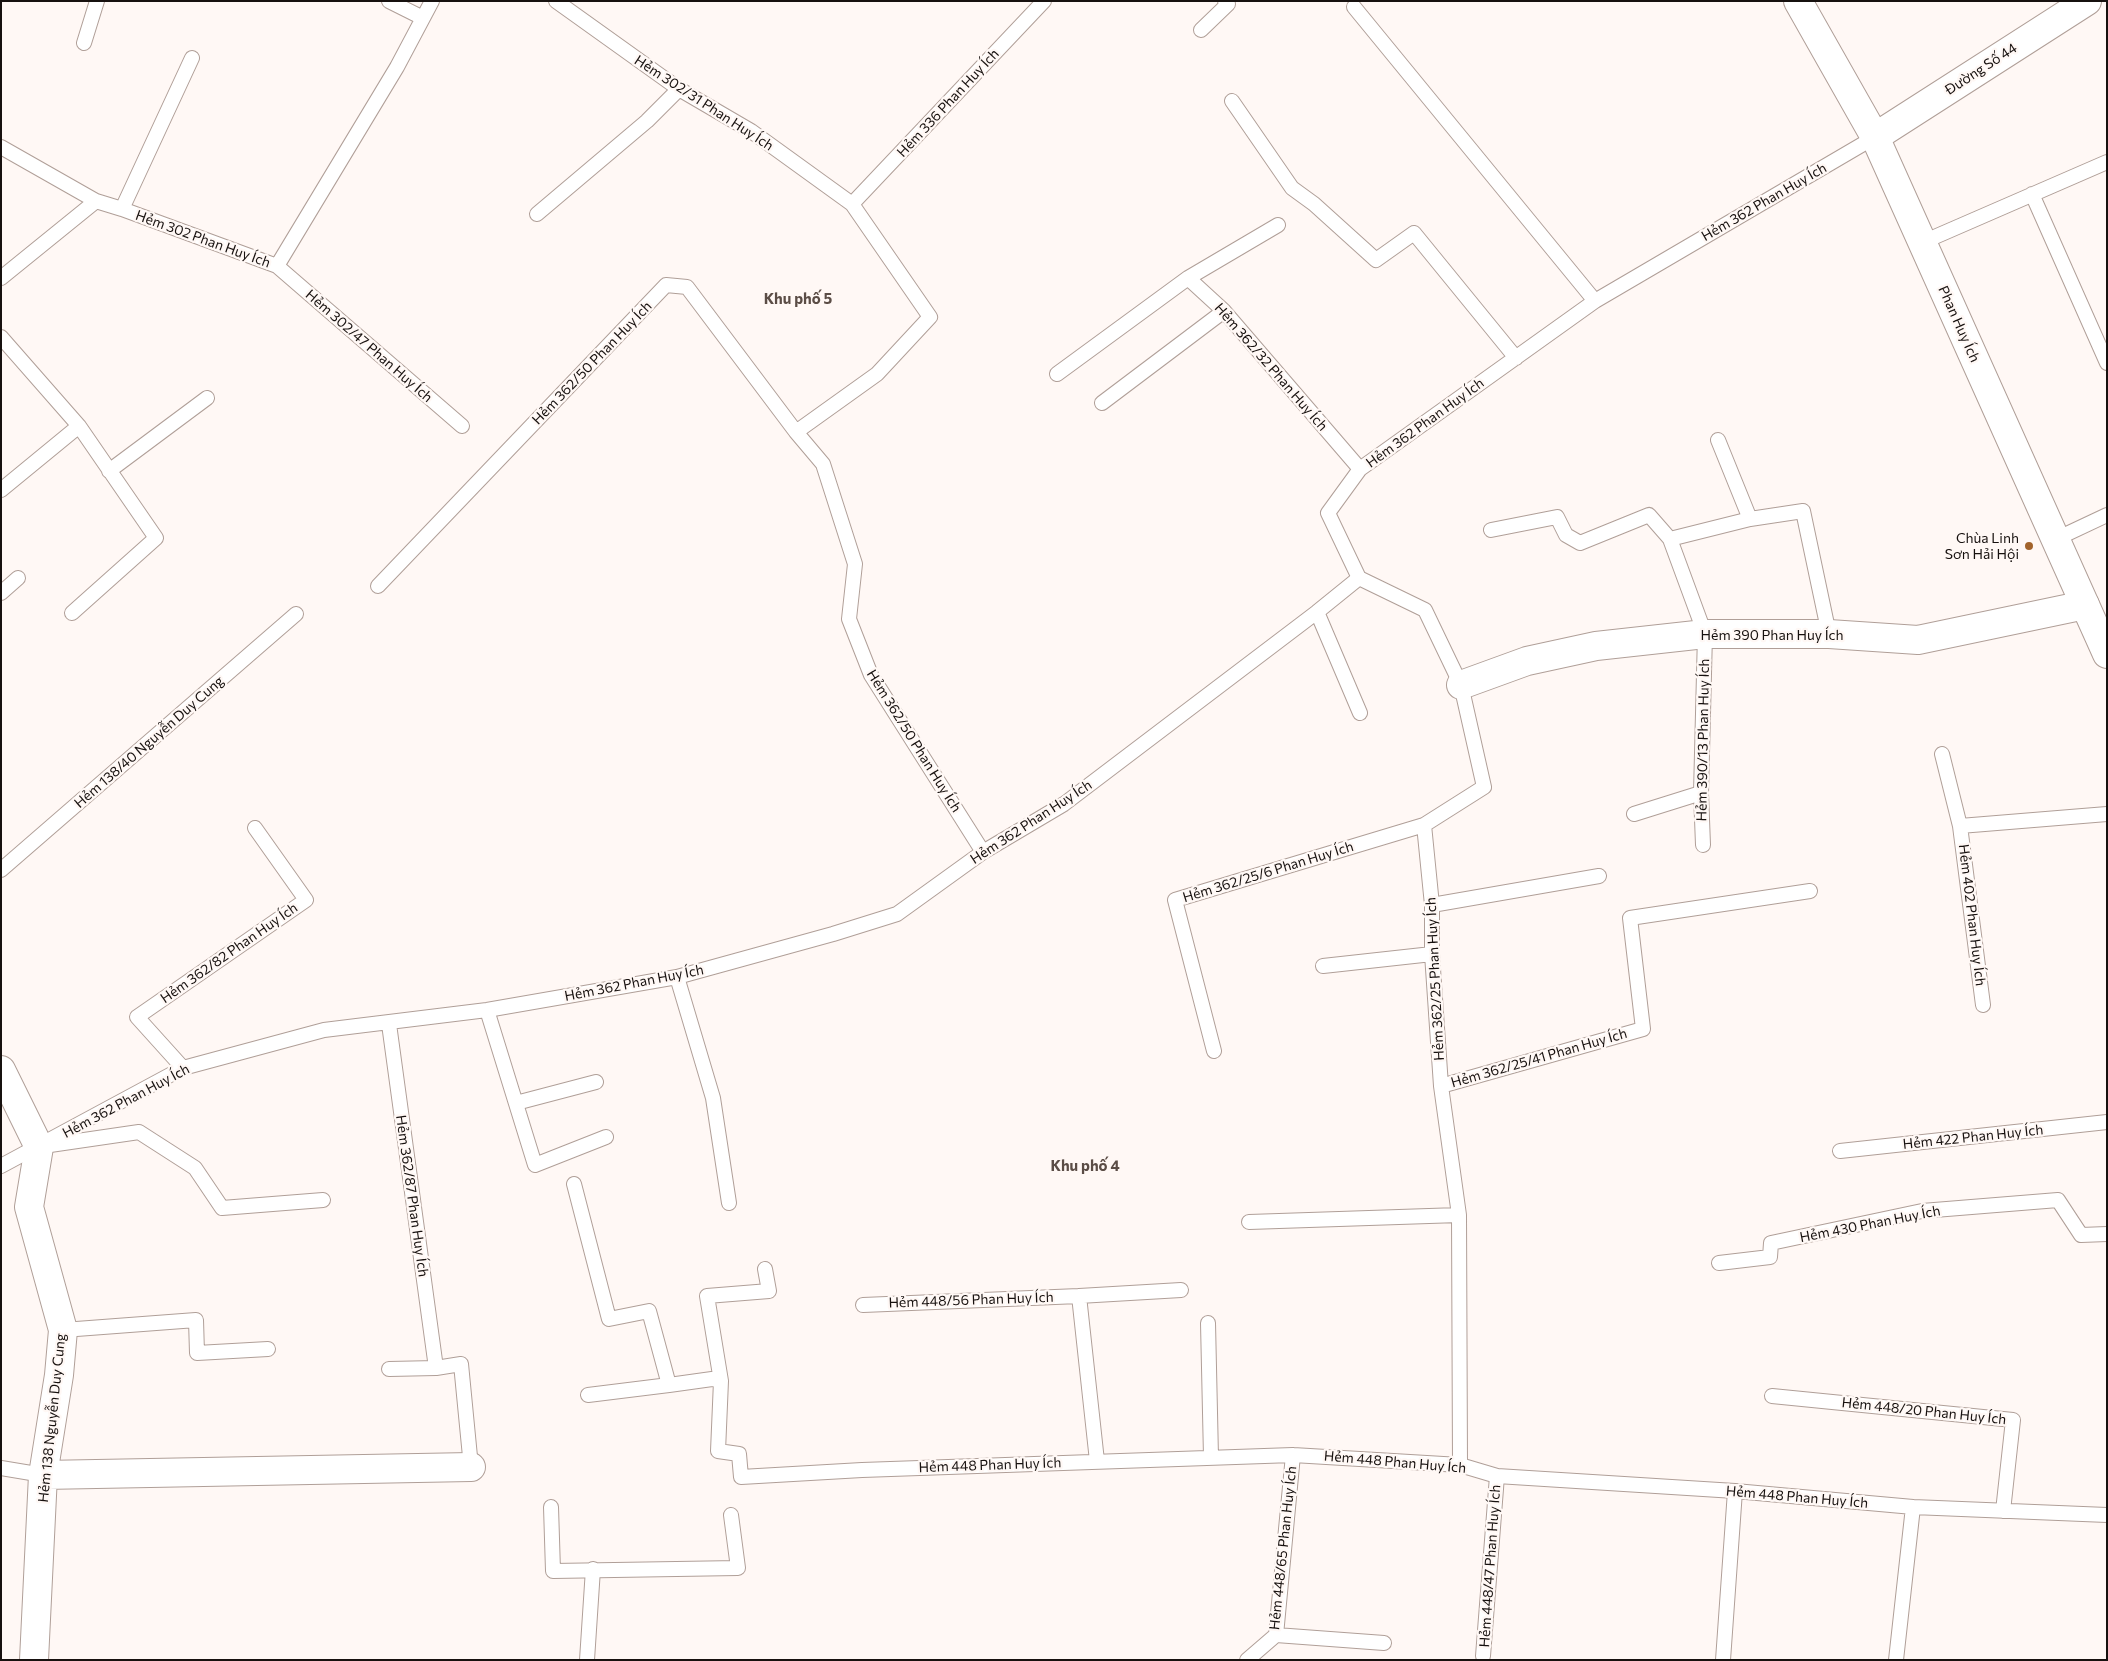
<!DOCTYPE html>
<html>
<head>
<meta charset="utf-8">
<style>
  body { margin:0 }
  #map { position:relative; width:2108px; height:1661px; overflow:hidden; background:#fff8f5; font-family:Commissioner,sans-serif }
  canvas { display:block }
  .frame { position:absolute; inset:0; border:2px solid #17110f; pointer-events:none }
</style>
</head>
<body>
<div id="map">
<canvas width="2108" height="1661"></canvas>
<div class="frame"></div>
</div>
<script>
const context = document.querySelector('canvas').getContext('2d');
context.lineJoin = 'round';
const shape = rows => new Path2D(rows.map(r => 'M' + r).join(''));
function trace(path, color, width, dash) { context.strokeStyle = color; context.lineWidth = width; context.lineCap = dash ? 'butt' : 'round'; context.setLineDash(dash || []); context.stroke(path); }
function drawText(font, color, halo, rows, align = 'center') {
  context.font = font + ' Commissioner,sans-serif'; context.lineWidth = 4.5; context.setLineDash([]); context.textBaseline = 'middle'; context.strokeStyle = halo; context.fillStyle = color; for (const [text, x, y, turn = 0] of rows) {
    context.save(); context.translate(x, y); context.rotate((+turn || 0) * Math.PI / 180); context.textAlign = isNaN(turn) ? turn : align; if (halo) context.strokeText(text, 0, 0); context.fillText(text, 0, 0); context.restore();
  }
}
const lane = shape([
  [389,1,423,18],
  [556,1,679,89,751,131,852,204,930,317,877,374,796,432,823,464,855,564,849,619,871,675,983,852],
  [1354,7,1595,301],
  [1201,30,1228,4,1225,1],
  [84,43,97,1],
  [1232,101,1292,188,1314,204,1376,260,1414,233,1516,358],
  [1,147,96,201],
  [2032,194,2107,363],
  [852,204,1044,1],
  [122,209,192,58],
  [537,214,647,121,679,89],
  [1278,225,1188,278,1224,311,1360,469],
  [1923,242,2107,162],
  [277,266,462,426],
  [1,278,96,201,122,209,277,266,397,67,432,1],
  [1,337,79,426,156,538,72,613],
  [1057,374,1188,278],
  [1102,403,1224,311],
  [1718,440,1750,519],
  [109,471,207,398],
  [1,490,79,426],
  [1491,530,1557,517,1566,535,1580,543,1649,515,1670,539,1705,634,1701,793,1703,845],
  [1670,539,1750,519,1803,511,1829,634],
  [2056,539,2107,515],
  [1359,578,1425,610,1461,685,1484,787,1424,825,1432,905,1432,954,1441,1086,1459,1215,1460,1465],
  [378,586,666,285,687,287,796,432],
  [1,593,18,578],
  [1317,612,1360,713],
  [1942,754,1960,826,1983,1005],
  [1634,814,1701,793],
  [1960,826,2107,814],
  [1,870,296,614],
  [1432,905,1599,876],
  [1323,966,1432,954],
  [677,977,713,1098,729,1203],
  [487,1010,535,1165,606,1137],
  [389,1024,436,1368],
  [1214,1051,1175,900,1424,825],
  [183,1068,137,1017,306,900,255,828],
  [1441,1086,1643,1029,1630,918,1810,891],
  [516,1103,596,1082],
  [50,1145,139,1132,195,1168,222,1208,323,1200],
  [1840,1151,2107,1122],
  [1,1166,183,1068,324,1030,487,1010,677,977,833,934,897,914,983,852,1064,804,1317,612,1359,578,1328,513,1360,469,1595,301,1875,137],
  [574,1184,609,1319,649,1311,669,1385,588,1395],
  [1249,1222,1459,1215],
  [1719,1263,1770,1257,1771,1243,1922,1211,2058,1200,2081,1235,2107,1234],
  [765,1269,769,1291,707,1296,721,1381,718,1451,739,1454,741,1477,862,1470,1293,1455,1460,1465,1497,1476,1735,1491,1913,1507,2107,1515],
  [1079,1296,1097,1461],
  [863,1305,1079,1296,1181,1290],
  [1208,1323,1211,1457],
  [63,1330,196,1320,197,1353,268,1349],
  [389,1369,436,1368,461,1364,471,1467],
  [669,1385,712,1379,721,1381],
  [1772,1396,2013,1420,2003,1511],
  [1,1468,43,1475],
  [551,1507,553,1571,738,1568,731,1515],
  [1276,1635,1384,1643],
  [1483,1656,1497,1476],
  [587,1660,593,1569],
  [1247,1660,1276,1635,1293,1455],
  [1723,1660,1735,1491],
  [1896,1660,1913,1507]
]);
const street = shape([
  [1875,137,2087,1],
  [1461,685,1527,661,1596,646,1705,634,1829,634,1918,640,2085,605],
  [1,1070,39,1147,29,1207,63,1330,59,1375,43,1475,34,1660],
  [43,1475,471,1467]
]);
const secondary = shape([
  [1798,1,1875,137,2107,654]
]);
const markers = [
  [2029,546,5,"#a2632b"]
];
const streetNames = [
  ["Đường Số 44",1981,69,-33],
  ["Hẻm 302/31 Phan Huy Ích",704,103,33],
  ["Hẻm 336 Phan Huy Ích",948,103,-47],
  ["Hẻm 362 Phan Huy Ích",1764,202,-30],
  ["Hẻm 302 Phan Huy Ích",203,239,20],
  ["Phan Huy Ích",1959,324,66],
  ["Hẻm 302/47 Phan Huy Ích",369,346,41],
  ["Hẻm 362/50 Phan Huy Ích",592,363,-46],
  ["Hẻm 362/32 Phan Huy Ích",1271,367,49],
  ["Hẻm 362 Phan Huy Ích",1425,423,-36],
  ["Hẻm 390 Phan Huy Ích",1772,635],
  ["Hẻm 390/13 Phan Huy Ích",1703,740,-89],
  ["Hẻm 362/50 Phan Huy Ích",914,741,58],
  ["Hẻm 138/40 Nguyễn Duy Cung",149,742,-41],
  ["Hẻm 362 Phan Huy Ích",1031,822,-33],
  ["Hẻm 362/25/6 Phan Huy Ích",1268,872,-17],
  ["Hẻm 402 Phan Huy Ích",1972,915,83],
  ["Hẻm 362/82 Phan Huy Ích",229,953,-35],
  ["Hẻm 362/25 Phan Huy Ích",1435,979,-93],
  ["Hẻm 362 Phan Huy Ích",634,983,-11],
  ["Hẻm 362/25/41 Phan Huy Ích",1539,1058,-16],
  ["Hẻm 362 Phan Huy Ích",126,1101,-28],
  ["Hẻm 422 Phan Huy Ích",1973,1137,-6],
  ["Hẻm 362/87 Phan Huy Ích",412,1196,82],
  ["Hẻm 430 Phan Huy Ích",1870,1224,-11],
  ["Hẻm 448/56 Phan Huy Ích",971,1300,-2],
  ["Hẻm 448/20 Phan Huy Ích",1924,1411,6],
  ["Hẻm 138 Nguyễn Duy Cung",52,1418,-84],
  ["Hẻm 448 Phan Huy Ích",1395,1462,5],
  ["Hẻm 448 Phan Huy Ích",990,1465,-2],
  ["Hẻm 448 Phan Huy Ích",1797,1497,5],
  ["Hẻm 448/65 Phan Huy Ích",1283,1548,-84],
  ["Hẻm 448/47 Phan Huy Ích",1490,1566,-86]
];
const poiNames = [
  ["Chùa Linh",2019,538],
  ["Sơn Hải Hội",2019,554]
];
const neighbourhoodNames = [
  ["Khu phố 5",798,299],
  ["Khu phố 4",1085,1166]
];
trace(lane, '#b09f98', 16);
trace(street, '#b09f98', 30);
trace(secondary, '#b09f98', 30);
trace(lane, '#fff', 14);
trace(street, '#fff', 28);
trace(secondary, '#fff', 28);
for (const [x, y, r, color] of markers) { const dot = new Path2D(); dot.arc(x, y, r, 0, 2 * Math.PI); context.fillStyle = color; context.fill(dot); trace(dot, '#fff8f5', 2); }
drawText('14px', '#17110f', '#fff8f5', streetNames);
drawText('14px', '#17110f', '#fff8f5', poiNames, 'right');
drawText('bold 15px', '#5b4d46', '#fff8f5', neighbourhoodNames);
</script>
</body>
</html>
